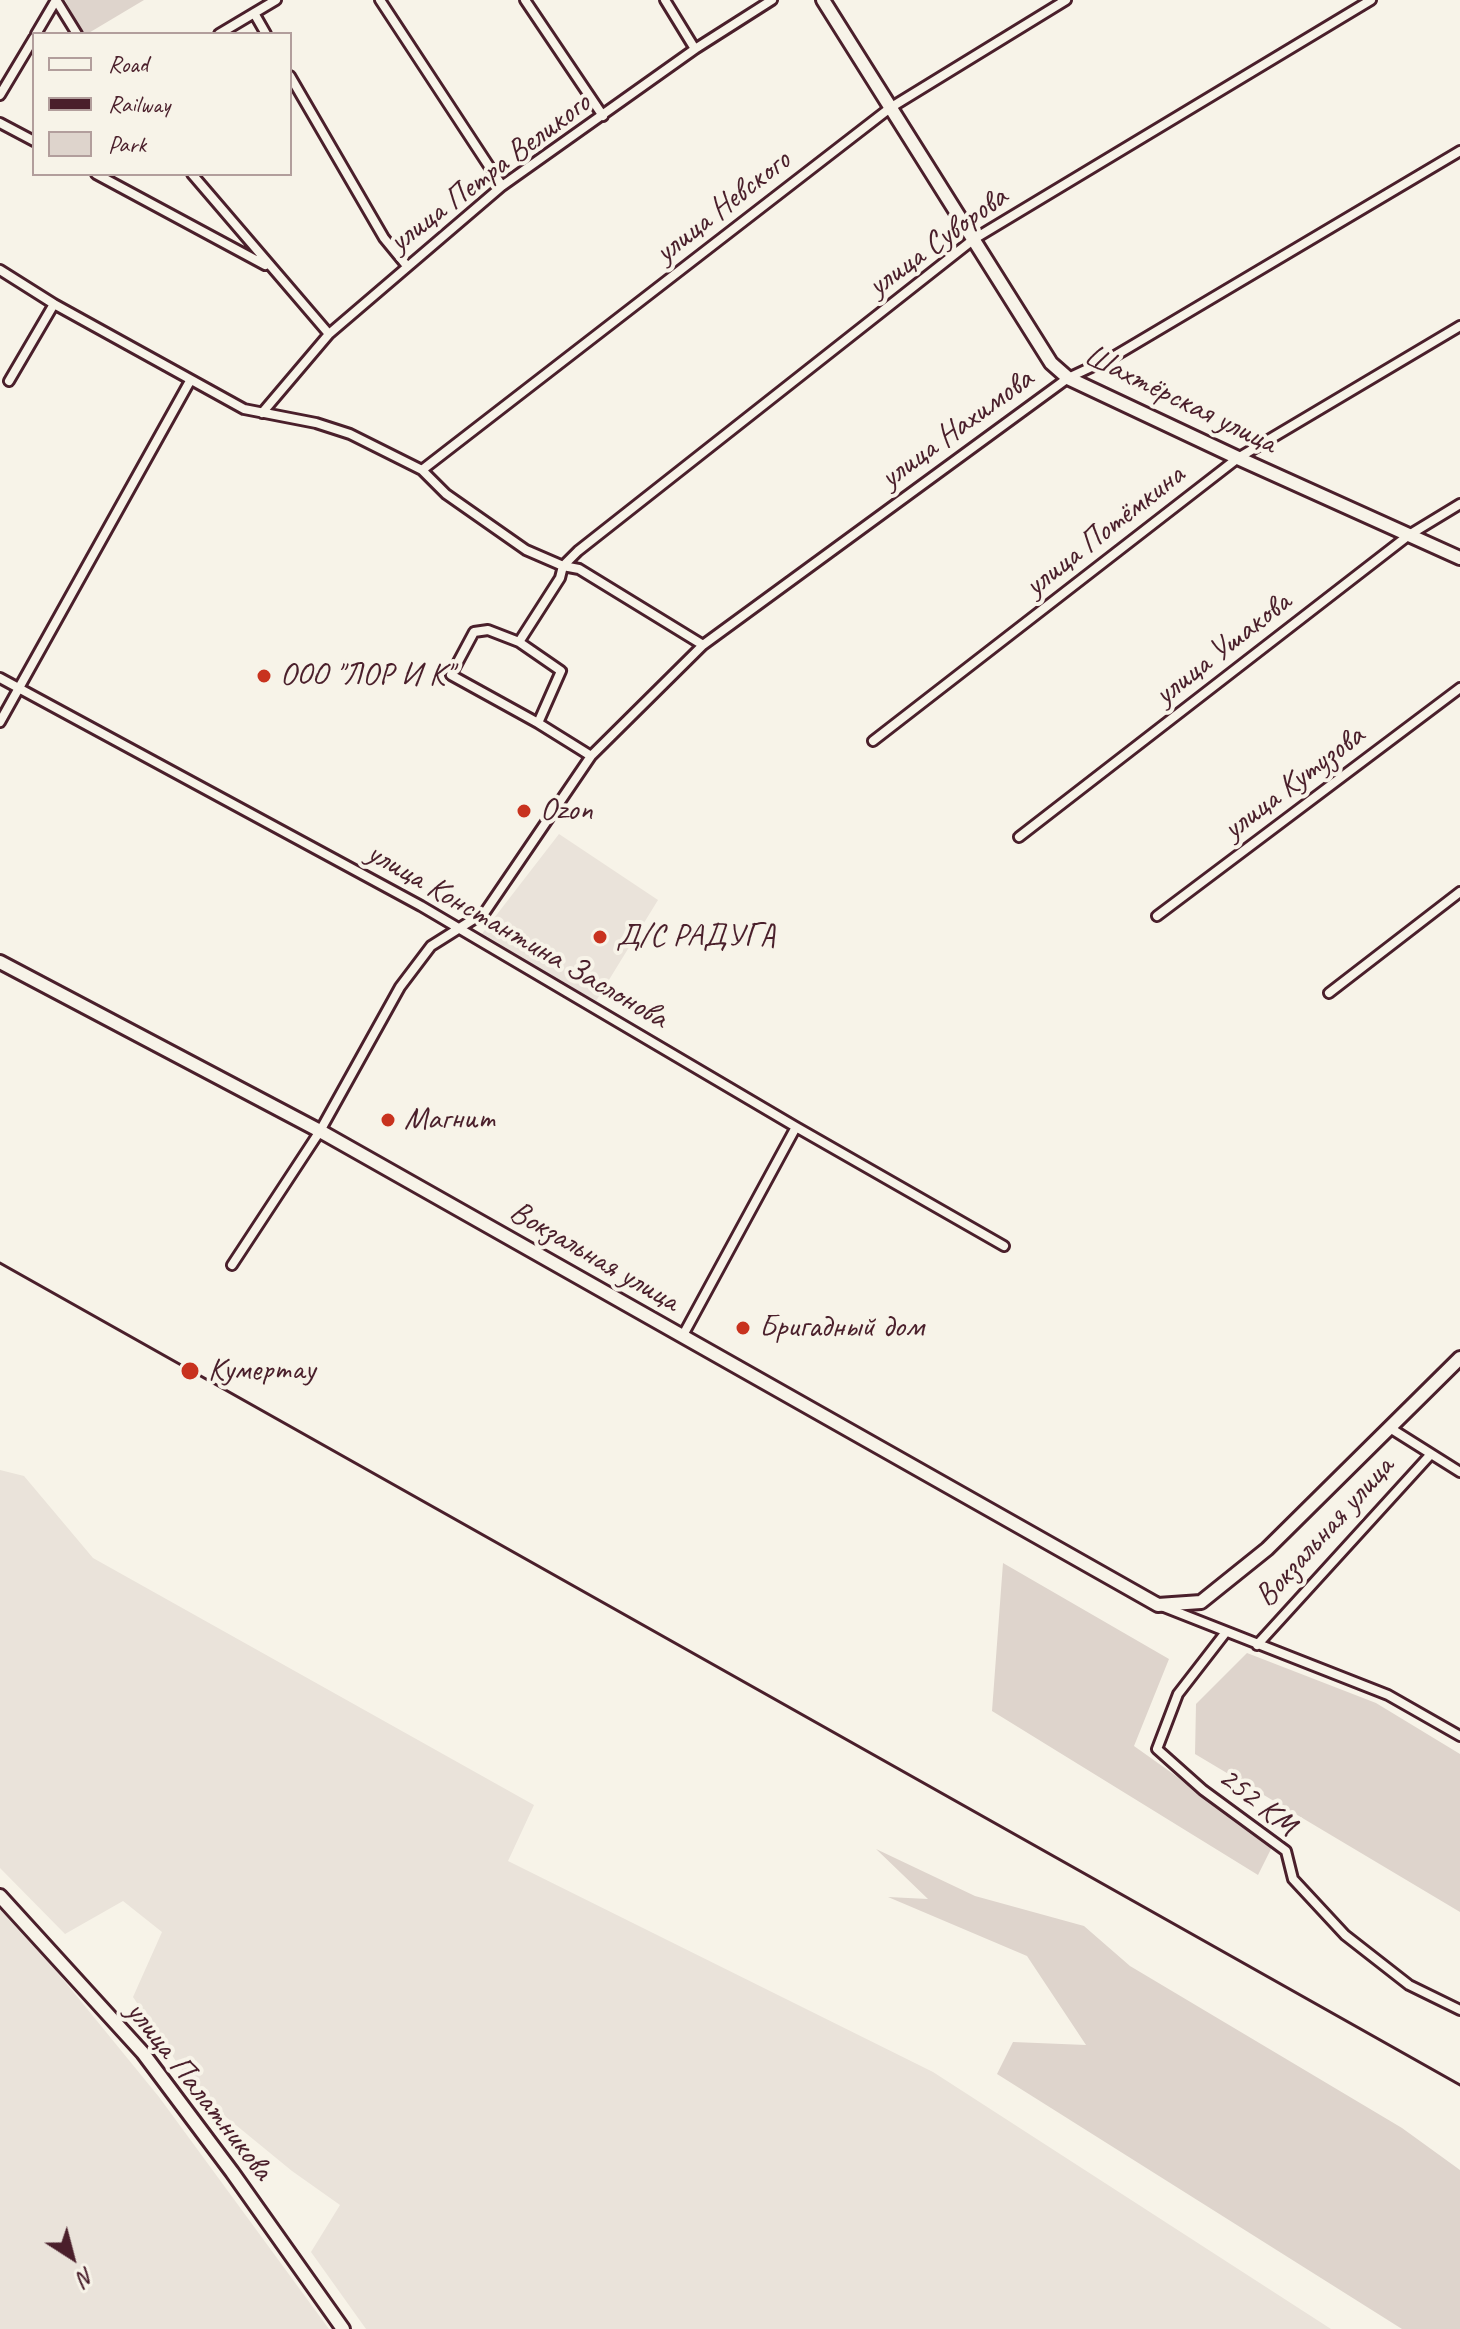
<!DOCTYPE html>
<html>
<head>
<meta charset="utf-8">
<style>
  body { margin:0 }
  #map { position:relative; width:1460px; height:2329px; overflow:hidden; background:#f7f3e8; font-family:Caveat,sans-serif }
  canvas { display:block }
  .legend { position:absolute; left:32px; top:32px; width:260px; height:144px; box-sizing:border-box; background:#f7f3e8; border:2px solid #b29e9c; margin:0; padding:10px 14px; list-style:none; font-size:24px; color:#4a1f2b }
  .legend li { display:flex; align-items:center; gap:16px; height:40px }
  .legend b { width:40px; border:2px solid #b29e9c }
  .north { position:absolute; left:32px; top:2217px; width:80px; height:80px; -webkit-text-stroke:6px #f7f3e8; paint-order:stroke; rotate:144deg; font-size:22px; font-weight:700; line-height:32px; text-align:center; color:#4a1f2b }
  .north::after { content:''; display:block; margin:auto; width:28px; height:36px; background:#4a1f2b; clip-path:polygon(50% 0,100% 100%,50% 72%,0 100%) }
</style>
</head>
<body>
<div id="map">
<canvas width="1460" height="2329"></canvas>
<ul class="legend">
<li><b style="height:10px;background:#f7f3e8"></b>Road</li>
<li><b style="height:10px;background:#4a1f2b"></b>Railway</li>
<li><b style="height:22px;background:#ded4cc"></b>Park</li>
</ul>
<div class="north">N</div>
</div>
<script>
const context = document.querySelector('canvas').getContext('2d');
context.lineJoin = 'round';
function fillPath(path, color) { context.fillStyle = color; context.fill(path, 'evenodd'); }
const shape = rows => new Path2D(rows.map(r => 'M' + r).join(''));
function trace(path, color, width, dash) { context.strokeStyle = color; context.lineWidth = width; context.lineCap = dash ? 'butt' : 'round'; context.setLineDash(dash || []); context.stroke(path); }
function drawText(font, color, halo, rows, align = 'center') {
  context.font = font + ' Caveat,sans-serif'; context.lineWidth = 8; context.setLineDash([]); context.textBaseline = 'middle'; context.strokeStyle = halo; context.fillStyle = color; for (const [text, x, y, turn = 0] of rows) {
    context.save(); context.translate(x, y); context.rotate((+turn || 0) * Math.PI / 180); context.textAlign = isNaN(turn) ? turn : align; if (halo) context.strokeText(text, 0, 0); context.fillText(text, 0, 0); context.restore();
  }
}
const built = shape([
  [559,834,658,900,596,1001,481,935],
  [0,1470,24,1476,93,1558,534,1805,508,1861,933,2072,1331,2329,366,2329,311,2252,340,2205,292,2171,198,2094,133,1997,162,1932,123,1901,65,1934,0,1868],
  [0,1902,159,2097,329,2329,0,2329]
]);
const green = shape([
  [65,0,144,0,87,34,83,34],
  [1003,1563,1169,1659,1134,1746,1273,1845,1258,1875,992,1711],
  [1247,1653,1376,1703,1460,1754,1460,1912,1195,1754,1196,1704],
  [876,1849,975,1896,1084,1926,1130,1966,1402,2128,1460,2170,1460,2329,1402,2329,997,2074,1013,2042,1086,2045,1027,1956,888,1897,928,1899]
]);
const street = shape([
  [56,0,77,34],
  [380,0,502,186],
  [525,0,603,116],
  [665,0,695,49],
  [254,13,266,34],
  [36,34,56,0],
  [219,34,276,0],
  [290,76,384,238,407,266],
  [0,95,34,38],
  [0,123,34,141],
  [96,174,265,265],
  [192,174,329,334],
  [0,270,54,304,244,409,316,423,350,434,422,470,446,494,526,550,563,566,579,569,703,645],
  [9,381,54,304],
  [262,413,329,334,502,186,695,49,772,0],
  [422,470,890,108,1066,0],
  [519,642,560,578,563,566,578,551,974,239,1371,0],
  [0,678,421,906,796,1127,1004,1246],
  [0,722,190,381],
  [538,723,561,671,519,642,488,630,474,632,451,675,538,723,591,756],
  [873,741,1238,458,1460,326],
  [1019,837,1409,535,1460,504],
  [1157,916,1460,688],
  [1329,993,1460,892],
  [232,1265,320,1131,400,987,431,946,485,912,591,756,703,645,1068,378,1113,357,1460,151],
  [682,1337,796,1127],
  [1390,1428,1460,1472],
  [1164,1607,1388,1695,1460,1736],
  [1226,1632,1178,1694,1157,1749,1203,1790,1286,1851,1293,1879,1345,1935,1409,1985,1460,2010],
  [1257,1645,1431,1454]
]);
const secondary = shape([
  [823,0,1051,363,1068,378,1238,458,1460,558],
  [0,962,320,1131,1158,1605,1201,1602,1267,1549,1460,1358],
  [0,1896,143,2053,232,2172,343,2329]
]);
const rail = shape([
  [0,1263,1460,2085]
]);
const markers = [
  [264,676,8,"#c8321e"],
  [524,811,8,"#c8321e"],
  [600,937,8,"#c8321e"],
  [388,1120,8,"#c8321e"],
  [743,1328,8,"#c8321e"],
  [190,1371,10,"#c8321e"]
];
const streetNames = [
  ["улица Петра Великого",490,173,-37],
  ["улица Невского",723,207,-38],
  ["улица Суворова",938,242,-36],
  ["Шахтёрская улица",1180,400,26],
  ["улица Нахимова",957,429,-36],
  ["улица Потёмкина",1105,531,-38],
  ["улица Ушакова",1223,649,-38],
  ["улица Кутузова",1294,783,-37],
  ["улица Константина Заслонова",517,936,30],
  ["Вокзальная улица",594,1257,30],
  ["Вокзальная улица",1325,1532,-48],
  ["252 КМ",1257,1802,39],
  ["улица Палатникова",199,2091,52]
];
const poiNames = [
  ["ООО \"ЛОР И К\"",280,676],
  ["Ozon",540,811],
  ["Д/С РАДУГА",616,937],
  ["Магнит",404,1120],
  ["Бригадный дом",759,1328],
  ["Кумертау",208,1371]
];
fillPath(built, '#eae3da');
fillPath(green, '#ded4cc');
trace(street, '#4a1f2b', 14);
trace(secondary, '#4a1f2b', 18);
trace(street, '#f7f3e8', 8);
trace(secondary, '#f7f3e8', 12);
trace(rail, '#4a1f2b', 3);
for (const [x, y, r, color] of markers) { const dot = new Path2D(); dot.arc(x, y, r, 0, 2 * Math.PI); context.fillStyle = color; context.fill(dot); trace(dot, '#f7f3e8', 3); }
drawText('32px', '#4a1f2b', '#f7f3e8', streetNames);
drawText('32px', '#4a1f2b', '#f7f3e8', poiNames, 'left');
</script>
</body>
</html>
